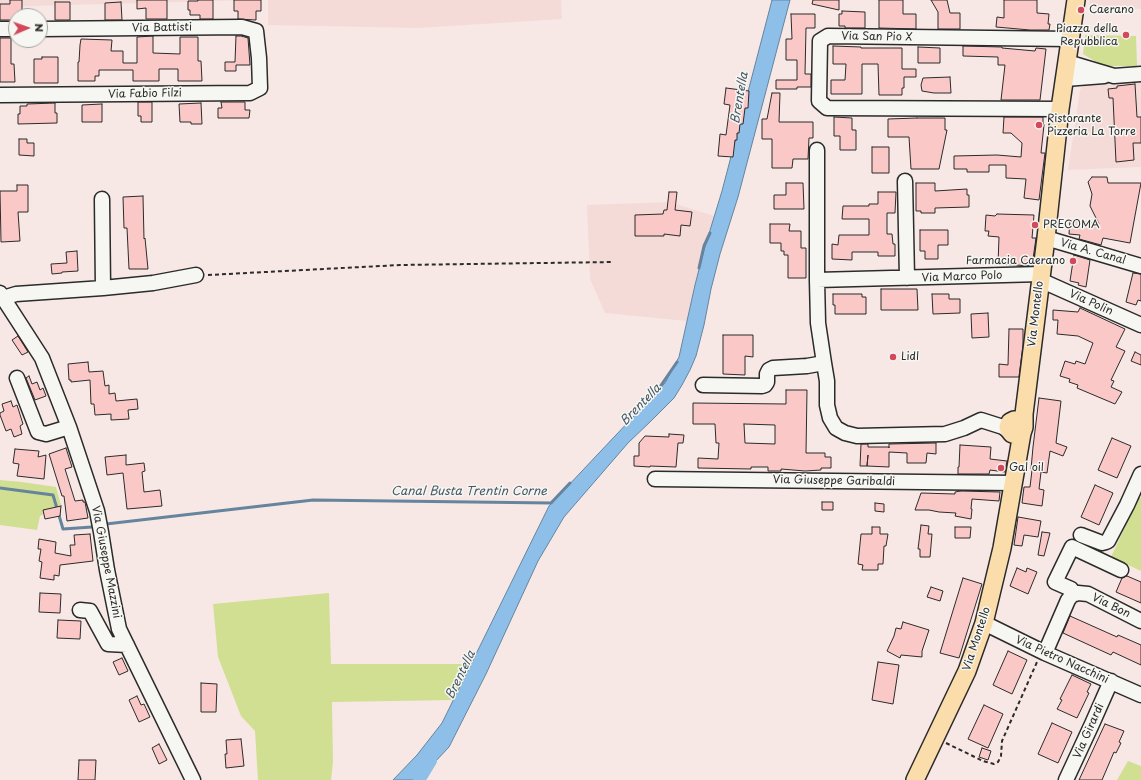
<!DOCTYPE html>
<html>
<head>
<meta charset="utf-8">
<style>
  body { margin:0 }
  #map { position:relative; width:1141px; height:780px; overflow:hidden; background:#f7e8e5; font-family:"Playpen Sans",sans-serif }
  canvas { display:block }
  .north { position:absolute; left:8px; top:8px; width:40px; height:40px; box-sizing:border-box; background:#f6f6f2; border:1px solid #a5a5a2; border-radius:50%; rotate:88deg; font-size:11px; font-weight:700; line-height:16px; text-align:center; color:#2b2b2b }
  .north::after { content:''; display:block; margin:auto; width:14px; height:18px; background:#d1495b; clip-path:polygon(50% 0,100% 100%,50% 72%,0 100%) }
</style>
</head>
<body>
<div id="map">
<canvas width="1141" height="780"></canvas>
<div class="north">N</div>
</div>
<script>
const context = document.querySelector('canvas').getContext('2d');
context.lineJoin = 'round';
function fillPath(path, color) { context.fillStyle = color; context.fill(path, 'evenodd'); }
const shape = rows => new Path2D(rows.map(r => 'M' + r).join(''));
function trace(path, color, width, dash) { context.strokeStyle = color; context.lineWidth = width; context.lineCap = dash ? 'butt' : 'round'; context.setLineDash(dash || []); context.stroke(path); }
function drawText(font, color, halo, rows, align = 'center') {
  context.font = font + ' "Playpen Sans",sans-serif'; context.lineWidth = 3; context.setLineDash([]); context.textBaseline = 'middle'; context.strokeStyle = halo; context.fillStyle = color; for (const [text, x, y, turn = 0] of rows) {
    context.save(); context.translate(x, y); context.rotate((+turn || 0) * Math.PI / 180); context.textAlign = isNaN(turn) ? turn : align; if (halo) context.strokeText(text, 0, 0); context.fillText(text, 0, 0); context.restore();
  }
}
const built = shape([
  [0,0,247,0,0,7],
  [268,0,561,0,562,19,417,28,268,25],
  [1090,0,1141,0,1141,9,1089,6],
  [1141,81,1141,167,1068,170,1080,90,1082,87,1085,84],
  [670,202,714,216,704,250,695,285,687,321,605,313,590,279,587,205]
]);
const green = shape([
  [1085,35,1136,36,1137,66,1103,66,1083,54],
  [0,480,22,482,56,487,61,505,40,516,37,530,0,525],
  [1139,497,1141,498,1141,571,1111,557],
  [329,593,331,664,471,664,453,700,332,702,333,762,331,780,258,780,255,731,241,716,218,657,213,604],
  [1128,761,1141,766,1141,780,1117,780]
]);
const water = shape([
  [772,0,790,0,738,197,720,254,711,289,704,325,696,356,690,370,682,385,674,398,651,421,628,443,564,517,538,561,486,674,449,747,418,780,393,780,417,755,442,723,549,506,665,383,679,357,695,285,704,250,722,191,772,0]
]);
const stream = shape([
  [699,268,704,246,710,233],
  [653,397,677,362],
  [0,488,53,495,63,529,92,527],
  [106,524,313,500,551,503,570,483]
]);
const canal = shape([
  [418,780,423,776,432,761]
]);
const building = shape([
  [10,0,22,0,22,16,16,16,16,20,0,20,0,4,10,4,10,0],
  [137,0,167,0,167,19,146,19,146,8,137,9,137,0],
  [198,0,213,0,213,19,200,19,200,15,190,15,190,10,188,10,188,1,198,1,198,0],
  [234,0,261,0,261,11,256,11,256,20,238,19,238,11,234,11,234,0],
  [813,0,839,0,839,10,812,4,813,0],
  [879,0,903,0,903,14,916,14,916,29,879,28,879,0],
  [931,0,947,0,950,13,960,13,960,29,938,29,938,12,931,0],
  [1004,0,1037,0,1037,13,1049,14,1048,24,1050,24,1049,30,1030,30,996,27,997,17,1004,18,1004,0],
  [55,2,70,2,70,20,55,20,55,2],
  [121,2,122,20,105,20,105,3,121,2],
  [842,11,865,12,865,28,845,28,845,26,839,26,839,14,842,14,842,11],
  [791,14,815,14,815,28,806,28,805,74,811,74,811,87,797,87,797,89,776,89,776,80,797,80,797,60,786,60,786,39,792,39,791,14],
  [153,36,153,53,180,54,180,37,198,37,198,61,201,61,202,81,178,81,178,69,159,69,159,81,133,81,133,70,99,70,99,76,95,76,95,81,78,81,78,62,79,62,80,45,81,39,112,40,111,51,123,51,123,63,137,63,137,37,153,36],
  [236,36,241,36,248,38,250,65,236,65,236,71,225,71,225,62,235,62,236,36],
  [0,38,11,38,11,64,14,64,15,82,0,82,0,38],
  [833,46,861,47,861,48,902,48,902,69,916,69,916,77,904,77,904,88,902,88,902,95,879,95,878,64,862,64,862,94,831,94,831,80,845,80,846,64,833,64,833,46],
  [963,46,1002,47,1002,48,1035,51,1036,48,1046,49,1040,100,1001,100,1005,65,998,65,998,57,963,56,963,46],
  [918,47,940,48,940,63,918,63,918,47],
  [42,57,58,57,58,83,34,83,34,59,42,59,42,57],
  [950,77,951,93,934,93,922,91,921,85,923,78,950,77],
  [1135,84,1137,117,1141,117,1141,143,1133,143,1134,160,1116,162,1113,98,1109,98,1108,89,1117,88,1117,86,1135,84],
  [726,88,749,91,748,108,745,108,743,124,740,124,739,133,737,133,737,140,735,140,733,157,718,156,720,134,726,135,730,105,724,104,726,88],
  [772,93,780,93,779,122,813,122,813,138,809,138,808,159,793,159,792,168,772,168,772,139,762,139,762,119,767,119,772,93],
  [138,102,152,102,152,122,141,122,141,116,138,116,138,102],
  [221,102,245,102,245,110,250,110,249,118,218,118,218,108,222,108,221,102],
  [55,103,55,113,57,113,57,123,18,124,18,114,20,114,20,106,27,106,27,104,55,103],
  [201,103,202,124,191,124,191,122,180,122,179,104,201,103],
  [102,104,102,122,82,122,82,105,102,104],
  [834,117,852,118,852,130,856,130,856,150,840,150,840,136,834,136,834,117],
  [1004,117,1043,117,1043,123,1044,125,1041,153,1045,153,1039,200,1024,198,1026,179,1006,178,1006,165,989,165,989,172,967,172,967,169,954,169,954,156,997,155,1021,157,1022,143,1011,133,1003,133,1004,117],
  [917,118,945,118,945,130,947,130,939,169,911,169,909,137,888,137,888,119,917,118],
  [19,139,27,139,27,143,34,143,34,156,19,155,19,139],
  [872,147,889,147,889,173,872,173,872,147],
  [1092,177,1107,177,1108,183,1141,183,1130,243,1103,238,1101,245,1079,239,1080,235,1069,234,1070,220,1099,224,1090,206,1092,194,1088,182,1092,177],
  [786,183,803,183,804,209,774,209,774,195,786,195,786,183],
  [916,183,935,183,935,191,967,189,967,195,969,195,969,207,935,208,935,213,921,213,921,211,916,211,916,183],
  [17,185,28,185,28,212,18,212,20,241,1,242,0,191,17,191,17,185],
  [669,192,677,192,675,210,692,212,690,226,681,225,680,236,664,234,664,236,635,236,635,215,663,214,664,210,667,210,669,192],
  [878,192,896,192,895,213,887,213,887,234,892,234,893,244,895,244,895,256,878,256,878,252,852,252,852,260,832,259,832,244,838,245,839,235,869,235,869,219,842,219,843,206,869,206,869,204,878,204,878,192],
  [143,196,144,239,145,238,148,269,129,269,127,228,124,228,123,197,143,196],
  [997,214,1034,215,1032,238,1036,238,1032,266,998,264,999,237,988,236,989,231,985,231,986,215,995,216,997,214],
  [770,224,790,224,789,231,801,231,801,248,806,248,806,278,788,278,788,255,784,255,784,251,781,251,781,243,770,243,770,224],
  [920,230,948,230,948,245,938,245,938,259,925,259,925,251,920,251,920,230],
  [77,251,78,271,62,272,62,273,52,274,51,264,67,263,66,252,77,251],
  [1074,255,1090,260,1086,287,1078,285,1079,283,1070,281,1074,255],
  [1133,273,1141,274,1141,301,1138,300,1136,305,1126,302,1133,273],
  [881,289,917,289,918,310,881,310,881,289],
  [833,294,862,294,862,297,866,297,866,314,835,314,835,305,833,305,833,294],
  [932,294,949,294,949,299,960,299,960,313,933,314,932,294],
  [1080,308,1125,329,1116,347,1125,351,1111,380,1114,381,1111,387,1122,392,1115,404,1077,388,1078,385,1069,382,1070,379,1060,376,1065,361,1075,364,1076,361,1085,364,1093,343,1078,336,1057,334,1058,320,1053,320,1053,310,1078,312,1080,308],
  [988,313,989,337,972,338,971,314,988,313],
  [1009,329,1023,329,1023,345,1019,377,999,377,999,364,1008,365,1009,329],
  [723,335,753,335,753,357,745,356,745,375,723,374,723,335],
  [18,336,28,352,22,355,12,340,18,336],
  [1135,352,1141,355,1141,365,1131,361,1135,352],
  [88,362,89,372,103,371,105,386,109,385,109,394,115,393,116,401,137,399,138,409,128,410,129,419,111,420,111,414,95,415,94,404,91,404,90,380,71,382,71,380,69,380,68,364,88,362],
  [29,376,32,384,37,382,40,390,43,388,46,396,35,400,26,378,29,376],
  [786,390,807,390,806,453,825,453,825,457,831,457,831,468,821,468,821,470,805,471,781,469,781,471,768,471,768,467,751,467,751,469,698,468,698,458,718,459,719,443,716,443,715,424,693,424,693,403,786,404,786,390],
  [744,424,775,425,775,444,745,443,744,424],
  [1039,398,1061,401,1056,443,1067,447,1063,456,1050,451,1047,473,1041,472,1039,489,1044,490,1042,506,1022,503,1024,487,1030,487,1032,470,1031,469,1033,447,1039,398],
  [11,401,13,407,17,405,23,424,20,426,22,434,14,437,11,429,6,431,0,415,0,413,4,411,2,404,11,401],
  [669,434,684,435,683,443,678,443,676,467,650,466,650,467,634,466,634,456,639,456,639,443,645,436,669,437,669,434],
  [1112,438,1131,446,1117,478,1098,470,1112,438],
  [936,443,936,454,927,453,926,463,907,463,907,453,889,452,889,467,867,466,868,455,867,466,860,466,861,444,868,444,868,447,889,447,889,448,889,444,936,443],
  [960,445,991,447,990,459,1007,461,1005,472,990,470,989,474,958,474,958,467,959,467,960,445],
  [66,448,72,467,65,469,75,501,83,500,83,502,85,502,88,518,67,521,64,496,62,496,49,454,66,448],
  [15,449,39,451,38,457,46,455,44,479,17,476,19,464,13,463,15,449],
  [126,455,126,465,144,463,145,471,142,472,144,492,160,490,162,506,127,509,123,473,107,475,105,457,126,455],
  [1095,485,1113,493,1099,525,1081,517,1095,485],
  [961,491,1000,492,999,501,972,499,971,509,972,509,971,519,955,516,956,513,939,512,929,510,915,510,921,493,955,494,955,492,961,491],
  [822,502,833,502,833,510,822,510,822,502],
  [875,503,884,504,884,512,875,511,875,503],
  [61,506,60,516,45,519,43,510,61,506],
  [1018,517,1041,521,1038,537,1024,535,1022,546,1014,545,1018,517],
  [921,525,929,526,928,534,932,534,930,557,920,557,920,549,918,549,921,525],
  [872,527,880,527,880,534,888,534,886,546,884,546,883,564,878,564,878,570,862,570,863,565,858,564,861,534,872,534,872,527],
  [955,527,971,527,970,538,955,538,955,527],
  [1042,532,1050,533,1044,556,1038,555,1042,532],
  [90,534,93,561,60,565,59,576,54,575,54,580,40,578,42,562,39,561,41,549,38,549,39,539,56,542,55,553,71,556,70,545,75,545,74,535,90,534],
  [1017,568,1026,572,1027,568,1037,572,1028,594,1010,586,1017,568],
  [1127,576,1141,582,1141,603,1116,592,1122,578,1127,576],
  [963,578,982,584,959,658,940,653,963,578],
  [931,587,943,591,940,601,927,597,931,587],
  [40,593,61,594,60,613,39,612,40,593],
  [1070,616,1117,637,1118,635,1141,645,1141,665,1113,652,1111,655,1063,633,1070,616],
  [58,620,81,621,80,639,57,638,58,620],
  [903,622,929,630,922,651,922,657,901,655,900,658,887,651,894,636,896,628,901,629,903,622],
  [1008,651,1027,660,1012,694,993,685,1008,651],
  [122,658,128,671,119,675,113,662,122,658],
  [878,662,899,665,893,704,872,700,878,662],
  [1072,675,1091,684,1087,692,1089,693,1077,718,1057,709,1062,700,1060,699,1072,675],
  [201,683,217,684,216,712,201,712,201,683],
  [137,696,141,705,144,704,150,717,139,722,129,700,137,696],
  [984,705,1003,714,988,748,968,739,984,705],
  [1052,723,1072,732,1058,763,1038,754,1052,723],
  [1105,724,1124,731,1119,742,1121,743,1116,753,1114,752,1102,780,1079,780,1105,724],
  [241,739,244,766,226,768,225,754,227,754,226,740,241,739],
  [159,744,167,760,159,764,152,748,159,744],
  [982,748,991,751,988,760,979,757,982,748],
  [79,760,96,760,95,780,78,780,79,760]
]);
const path = shape([
  [208,275,400,265,613,262],
  [946,743,983,761,994,764,998,762,1001,756,1002,741,1037,662]
]);
const minor = shape([
  [0,29,16,29],
  [1067,62,1114,76,1141,74],
  [1065,79,1104,76],
  [0,95,250,93,260,88,259,58,256,31,242,27,40,29],
  [1060,109,827,108,819,101,820,41,828,36,1070,39],
  [905,181,907,278],
  [102,199,103,288],
  [1046,238,1141,266],
  [817,280,817,150],
  [1040,280,1141,325],
  [0,293,42,358,69,427,97,511,101,532,107,570,119,629,193,780],
  [3,298,16,294,103,288,153,283,196,275],
  [824,363,827,381,827,405,830,418,836,428,845,433,857,436,945,434,964,428,981,420,1003,427,1010,432],
  [17,378,38,432,46,434,69,427],
  [703,385,762,386,765,385,767,382,767,374,769,370,773,368,807,366,824,363,818,323,817,280,1041,274],
  [655,479,1013,483],
  [1081,535,1102,543,1106,542,1108,541,1127,505,1141,474],
  [1075,594,1071,589,1055,582,1072,547,1121,570],
  [80,610,90,611,108,644,127,645],
  [984,623,1045,653,1141,695],
  [1045,653,1068,600,1072,595,1078,593,1088,594,1141,621],
  [1066,780,1092,724,1111,681]
]);
const major = shape([
  [1022,433,1017,435,1012,434,1009,430,1008,427,1010,422,1014,420,1019,420,1024,423],
  [915,780,967,671,984,623,1002,548,1022,433,1024,427,1024,414,1046,238,1060,109,1076,0]
]);
const markers = [
  [1081,10,4,"#d1495b"],
  [1126,35,4,"#d1495b"],
  [1039,125,4,"#d1495b"],
  [1035,225,4,"#d1495b"],
  [1073,261,4,"#d1495b"],
  [893,357,4,"#d1495b"],
  [1001,468,4,"#d1495b"]
];
const poiNames = [
  ["Caerano",1089,10],
  ["Piazza della",1118,29,"right"],
  ["Repubblica",1118,42,"right"],
  ["Ristorante",1047,119],
  ["Pizzeria La Torre",1047,132],
  ["PRECOMA",1043,225],
  ["Farmacia Caerano",1065,261,"right"],
  ["Lidl",901,357],
  ["Gal oil",1009,468]
];
const streetNames = [
  ["Via Battisti",162,28,-1],
  ["Via San Pio X",877,37,1],
  ["Via Fabio Filzi",145,94,-1],
  ["Via A. Canal",1093,252,16],
  ["Via Marco Polo",962,277,-2],
  ["Via Polin",1091,303,24],
  ["Via Montello",1036,314,-83],
  ["Via Giuseppe Garibaldi",834,481,1],
  ["Via Giuseppe Mazzini",106,562,79],
  ["Via Bon",1111,606,26],
  ["Via Montello",977,639,-72],
  ["Via Pietro Nacchini",1062,660,24],
  ["Via Girardi",1089,731,-66]
];
const waterNames = [
  ["Brentella",740,98,-80],
  ["Brentella",641,405,-46],
  ["Canal Busta Trentin Corne",469,492],
  ["Brentella",461,675,-64]
];
fillPath(built, '#f4dbd8');
fillPath(green, '#d1df92');
fillPath(water, '#8dbfe9');
trace(water, '#66849d', 1);
trace(stream, '#66849d', 3);
trace(canal, '#8dbfe9', 10);
fillPath(building, '#fac9c7');
trace(building, '#2b2b2b', 1);
trace(minor, '#2b2b2b', 17);
trace(major, '#2b2b2b', 20);
trace(path, '#2b2b2b', 2, [4, 3]);
trace(minor, '#f6f6f2', 14);
trace(major, '#fbddab', 17);
for (const [x, y, r, color] of markers) { const dot = new Path2D(); dot.arc(x, y, r, 0, 2 * Math.PI); context.fillStyle = color; context.fill(dot); trace(dot, '#f6f6f2', 1.5); }
drawText('11px', '#2b2b2b', '#f6f6f2', poiNames, 'left');
drawText('11px', '#2b2b2b', '#f6f6f2', streetNames);
drawText('italic 12px', '#485764', '#f6f6f2', waterNames);
</script>
</body>
</html>
